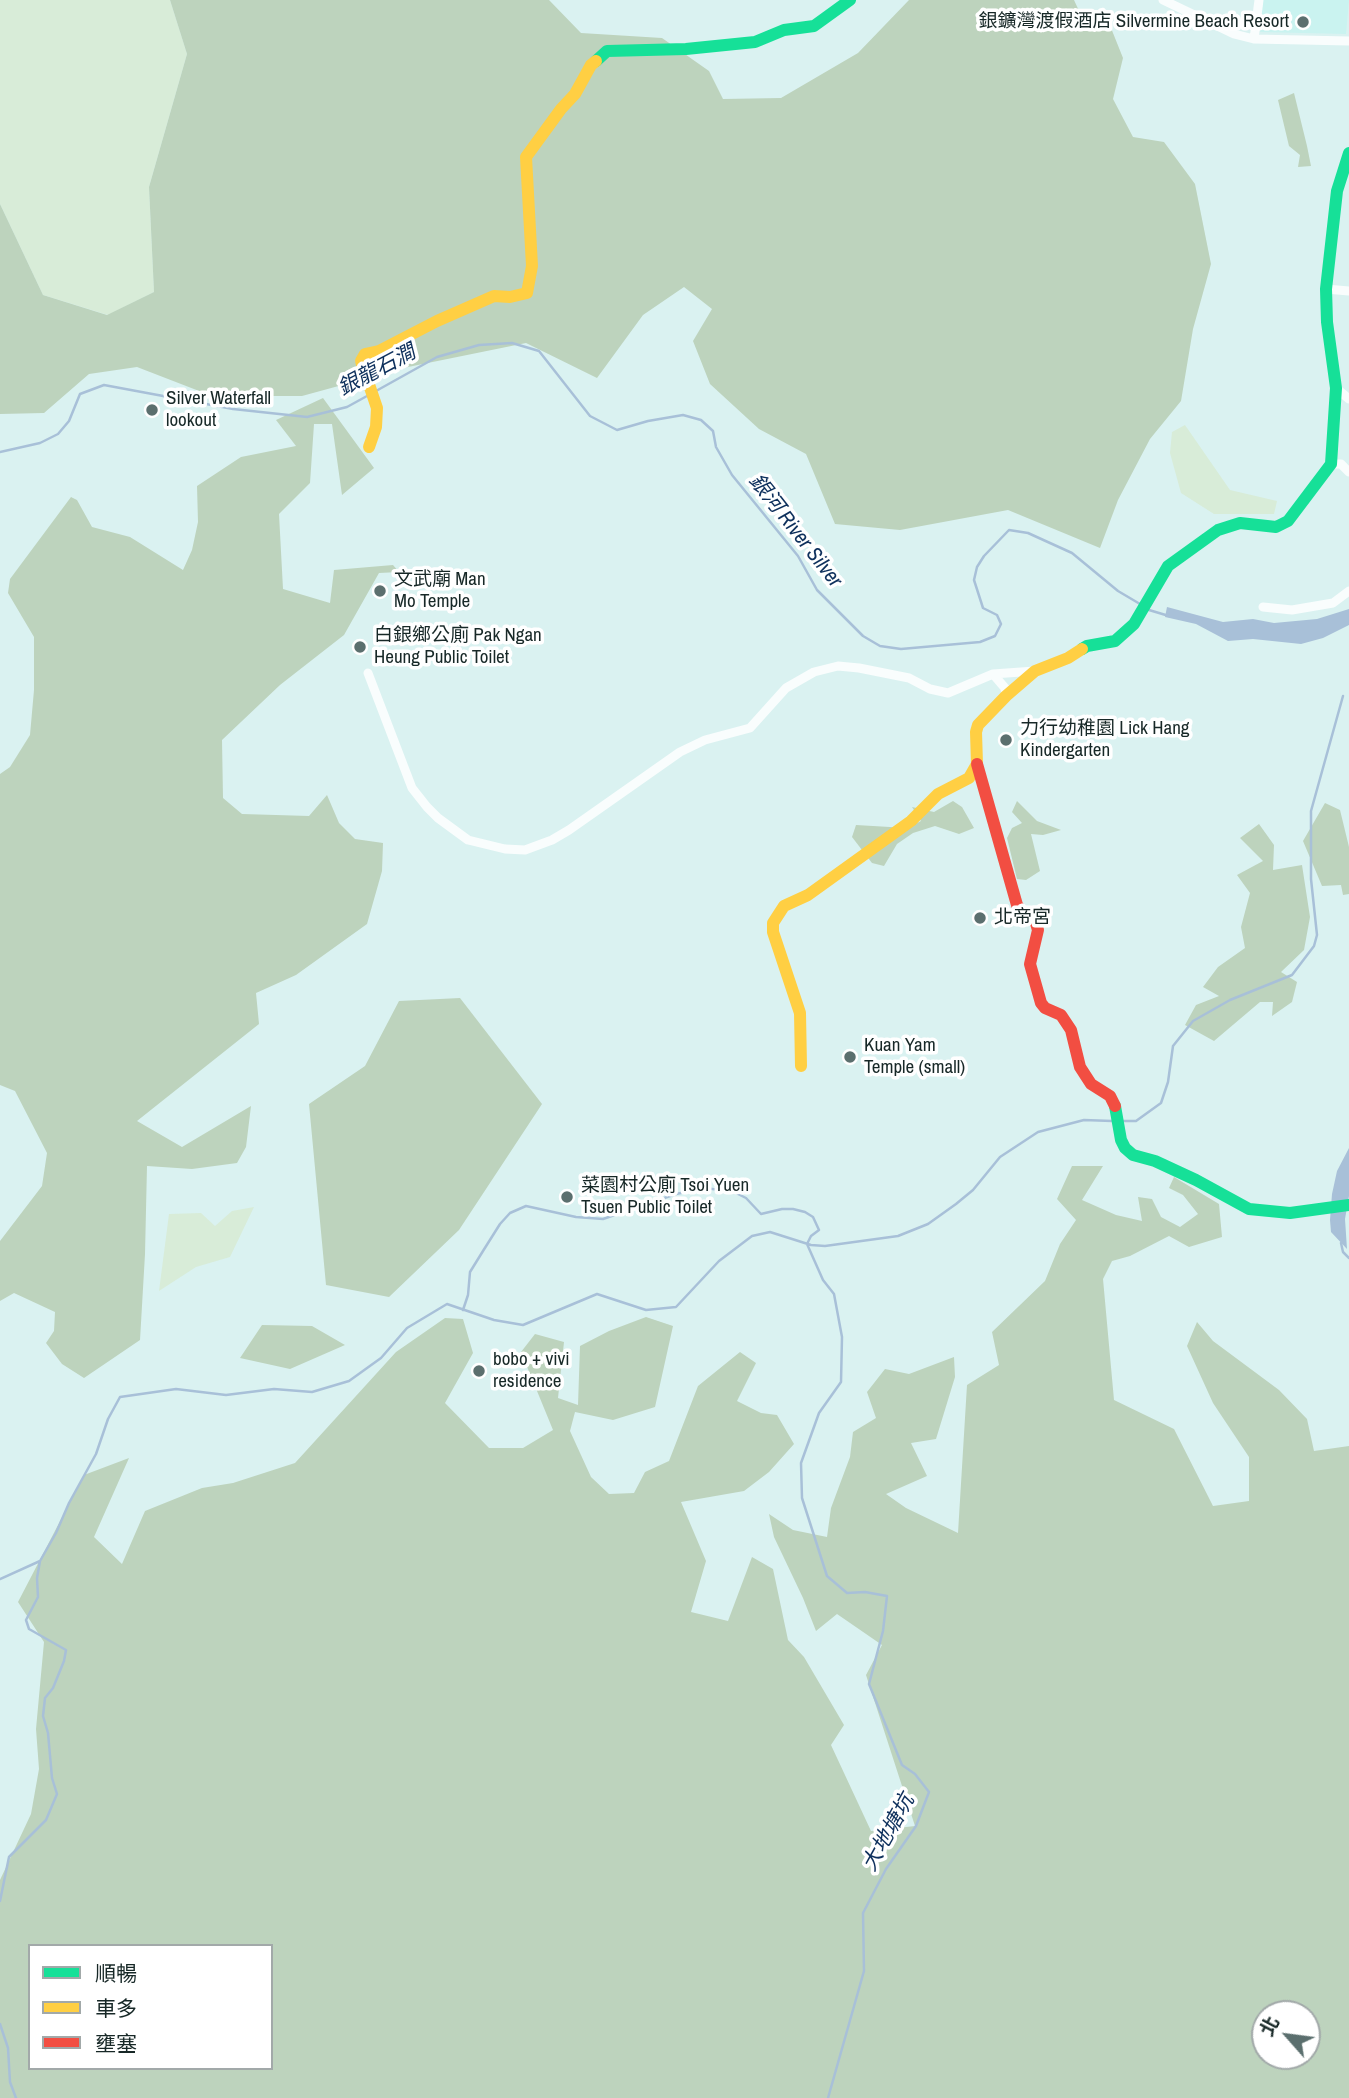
<!DOCTYPE html>
<html>
<head>
<meta charset="utf-8">
<style>
  body { margin:0 }
  #map { position:relative; width:1349px; height:2098px; overflow:hidden; background:#daf2f1; font-family:"Archivo Narrow","Noto Sans TC",sans-serif }
  canvas { display:block }
  .legend { position:absolute; left:28px; top:1944px; width:245px; height:126px; box-sizing:border-box; background:#fff; border:2px solid #a2a9a9; margin:0; padding:9px 12px; list-style:none; font-size:21px; color:#172827 }
  .legend li { display:flex; align-items:center; gap:14px; height:35px }
  .legend b { width:35px; border:2px solid #a2a9a9 }
  .north { position:absolute; left:1251px; top:2000px; width:70px; height:70px; box-sizing:border-box; background:#fff; border:2px solid #a2a9a9; border-radius:50%; rotate:298deg; font-size:19px; font-weight:700; line-height:28px; text-align:center; color:#172827 }
  .north::after { content:''; display:block; margin:auto; width:24px; height:32px; background:#5b6f6e; clip-path:polygon(50% 0,100% 100%,50% 72%,0 100%) }
</style>
</head>
<body>
<div id="map">
<canvas width="1349" height="2098"></canvas>
<ul class="legend">
<li><b style="height:9px;background:#16e098"></b>順暢</li>
<li><b style="height:9px;background:#ffcf43"></b>車多</li>
<li><b style="height:9px;background:#f24e42"></b>壅塞</li>
</ul>
<div class="north">北</div>
</div>
<script>
const context = document.querySelector('canvas').getContext('2d');
context.lineJoin = 'round';
function fillPath(path, color) { context.fillStyle = color; context.fill(path, 'evenodd'); }
const shape = rows => new Path2D(rows.map(r => 'M' + r).join(''));
function trace(path, color, width, dash) { context.strokeStyle = color; context.lineWidth = width; context.lineCap = dash ? 'butt' : 'round'; context.setLineDash(dash || []); context.stroke(path); }
function drawText(font, color, halo, rows, align = 'center') {
  context.font = font + ' "Archivo Narrow","Noto Sans TC",sans-serif'; context.lineWidth = 7; context.setLineDash([]); context.textBaseline = 'middle'; context.strokeStyle = halo; context.fillStyle = color; for (const [text, x, y, turn = 0] of rows) {
    context.save(); context.translate(x, y); context.rotate((+turn || 0) * Math.PI / 180); context.textAlign = isNaN(turn) ? turn : align; if (halo) context.strokeText(text, 0, 0); context.fillText(text, 0, 0); context.restore();
  }
}
const built = shape([
  [1263,0,1349,0,1346,34,1260,32]
]);
const green = shape([
  [0,0,170,0,187,54,149,187,154,292,108,315,43,295,0,204],
  [1185,425,1230,490,1277,501,1274,514,1214,514,1181,493,1170,453,1172,432],
  [254,1207,230,1257,196,1267,159,1291,169,1214,201,1213,215,1226,232,1211]
]);
const forest = shape([
  [170,0,549,0,581,33,662,38,709,71,723,99,781,98,858,53,909,0,1074,0,1080,13,1111,28,1123,58,1113,99,1133,137,1164,142,1195,184,1211,264,1193,329,1181,401,1150,439,1118,500,1100,548,1008,510,900,530,835,524,806,454,759,429,710,384,693,341,712,309,684,287,643,315,597,378,526,343,408,367,302,396,212,396,137,367,89,374,44,413,0,414,0,204,43,295,107,315,154,292,149,187,187,54],
  [1294,93,1307,146,1311,166,1298,167,1300,155,1289,146,1278,100],
  [323,398,374,468,342,495,332,424,314,424,310,483,279,514,283,589,330,603,334,570,393,565,399,572,379,573,344,635,280,685,222,740,223,798,242,814,309,816,327,795,339,823,355,839,383,843,382,871,367,924,296,975,256,993,259,1024,137,1121,182,1147,251,1106,246,1147,237,1163,192,1169,147,1166,145,1254,140,1340,84,1378,62,1364,46,1343,54,1331,55,1312,14,1293,0,1301,0,1241,42,1186,47,1153,15,1091,0,1085,0,774,10,767,30,735,34,690,34,637,8,593,10,579,71,497,77,500,92,527,130,537,183,570,192,550,198,522,197,486,241,457,296,446,276,420],
  [953,801,962,807,974,828,959,834,935,826,913,833,897,844,884,866,872,863,852,837,856,825,907,828,921,821,912,807,934,812],
  [1017,801,1037,821,1061,830,1043,835,1031,834,1040,871,1026,880,1017,879,1007,838,1012,828,1022,823,1012,812],
  [1325,803,1340,810,1349,847,1349,894,1343,895,1341,885,1322,886,1303,841],
  [1259,824,1274,845,1273,870,1302,865,1310,917,1304,950,1281,972,1297,982,1292,1002,1272,1016,1273,1002,1260,1002,1214,1041,1185,1025,1196,1005,1219,996,1203,987,1218,967,1245,948,1241,927,1250,893,1237,875,1263,861,1240,838],
  [460,998,542,1104,459,1230,389,1297,326,1285,309,1104,365,1066,399,1001],
  [1072,1166,1103,1166,1082,1200,1116,1215,1142,1221,1138,1197,1152,1199,1161,1217,1180,1227,1198,1214,1183,1195,1169,1188,1174,1177,1219,1204,1222,1237,1189,1247,1169,1236,1130,1256,1112,1261,1103,1279,1114,1400,1174,1429,1213,1506,1249,1501,1249,1457,1213,1403,1187,1346,1197,1322,1213,1341,1279,1390,1307,1419,1314,1451,1349,1446,1349,2098,0,2098,0,1880,31,1814,39,1769,36,1729,44,1642,18,1602,84,1475,129,1458,94,1537,122,1564,145,1511,202,1488,233,1483,295,1463,396,1352,445,1318,463,1319,473,1353,445,1403,489,1448,523,1448,553,1430,521,1352,535,1334,564,1342,558,1398,578,1405,580,1346,609,1331,646,1317,673,1326,655,1407,613,1420,575,1412,570,1431,591,1477,609,1494,634,1493,645,1472,669,1461,698,1386,740,1352,756,1363,737,1401,761,1413,777,1415,794,1444,769,1472,744,1491,681,1502,706,1561,691,1612,728,1621,752,1557,773,1569,788,1640,804,1657,844,1725,831,1745,871,1831,915,1826,866,1675,882,1645,837,1614,816,1631,803,1598,774,1537,769,1514,793,1530,827,1537,831,1508,850,1457,853,1432,876,1418,867,1392,885,1369,909,1374,954,1357,955,1377,936,1439,911,1443,927,1476,886,1494,906,1508,958,1533,967,1385,999,1365,992,1332,1045,1281,1060,1244,1076,1220,1057,1199],
  [30,1946,271,1946,271,2068,30,2068],
  [1265,2014,1307,2014,1307,2056,1265,2056],
  [262,1325,312,1326,345,1345,290,1369,240,1358]
]);
const water = shape([
  [1167,607,1223,622,1253,619,1274,623,1317,619,1349,609,1349,625,1323,638,1301,644,1253,639,1228,641,1196,624,1165,617],
  [1349,1148,1349,1196,1345,1219,1347,1249,1331,1232,1330,1220,1332,1194,1337,1171]
]);
const stream = shape([
  [376,391,437,357,479,345,512,343,539,351,590,416,617,430,648,421,683,415,701,420,713,431,716,447,732,475,798,556,817,590,863,636,880,646,901,649,980,642,995,636,1001,624,997,615,983,608,974,580,977,567,984,556,1009,530,1028,533,1072,553,1118,591,1140,604],
  [0,452,40,443,58,434,69,421,80,394,104,385,233,409,307,417,347,407,367,396],
  [1149,610,1169,616],
  [1123,1121,1136,1121,1161,1103,1168,1082,1173,1046,1193,1021,1230,1000,1292,975,1314,946,1317,935,1311,879,1311,811,1343,696],
  [1341,1243,1343,1252,1349,1258],
  [463,1310,468,1295,470,1272,483,1251,500,1224,510,1213,526,1206,576,1217,603,1219,676,1194,705,1188,734,1192,746,1198,761,1214,782,1209,793,1209,805,1212,813,1217,819,1230,811,1236,807,1244,823,1280,834,1294,842,1337,841,1382,819,1413,801,1463,802,1498,827,1576,847,1593,865,1592,887,1596,883,1631,869,1684,902,1765,915,1774,929,1792,916,1826,886,1869,863,1913,864,1971,828,2098],
  [0,1579,40,1561,56,1533,69,1503,96,1454,108,1419,120,1397,176,1389,226,1395,274,1389,312,1392,349,1381,381,1358,407,1328,447,1304,494,1320,523,1325,597,1294,646,1310,676,1307,719,1261,752,1236,770,1232,811,1245,825,1246,898,1236,928,1224,956,1204,973,1190,1000,1157,1038,1132,1084,1120,1112,1121],
  [0,1901,9,1857,46,1820,57,1794,52,1778,48,1733,43,1716,45,1698,53,1688,64,1661,66,1650,29,1629,26,1620,38,1597,37,1578,40,1561],
  [0,2024,8,2048,10,2082,16,2098]
]);
const street = shape([
  [1163,0,1234,34,1254,39,1349,41],
  [1254,39,1259,0],
  [1326,289,1349,291],
  [1336,388,1349,399],
  [1331,464,1341,464,1349,472],
  [1263,607,1292,610,1333,603,1349,591],
  [368,673,412,788,427,807,438,818,468,840,505,849,525,850,552,840,569,830,680,752,705,740,750,728,786,688,814,672,838,666,859,668,909,678,930,689,948,693,993,674,1035,671],
  [993,674,1005,688,1006,696]
]);
const fast = shape([
  [596,61,607,51,686,49,755,42,784,30,814,26,850,0],
  [1082,649,1087,646,1115,641,1134,624,1168,566,1218,530,1240,523,1276,527,1288,521,1331,464,1336,388,1327,322,1326,289,1337,191,1349,153],
  [1115,1106,1121,1140,1125,1148,1133,1155,1155,1161,1196,1180,1249,1209,1290,1213,1349,1205]
]);
const slow = shape([
  [369,447,376,427,377,408,361,361,365,354,379,351,437,321,494,296,510,297,527,293,532,266,526,157,561,109,575,94,591,65,596,61],
  [801,1066,800,1013,773,932,773,923,784,906,808,895,911,821,938,794,969,778,977,764,976,732,978,725,1006,696,1035,671,1068,658,1082,649]
]);
const jam = shape([
  [977,764,1017,905,1022,912,1035,920,1038,930,1030,964,1041,1003,1045,1008,1061,1015,1071,1030,1080,1067,1091,1084,1110,1096,1115,1106]
]);
const markers = [
  [1303,22,7,"#5b6f6e"],
  [152,410,7,"#5b6f6e"],
  [380,591,7,"#5b6f6e"],
  [360,647,7,"#5b6f6e"],
  [1006,740,7,"#5b6f6e"],
  [980,918,7,"#5b6f6e"],
  [850,1057,7,"#5b6f6e"],
  [567,1197,7,"#5b6f6e"],
  [479,1371,7,"#5b6f6e"]
];
const poiNames = [
  ["銀鑛灣渡假酒店 Silvermine Beach Resort",1289,22,"right"],
  ["Silver Waterfall",166,399],
  ["lookout",166,421],
  ["文武廟 Man",394,580],
  ["Mo Temple",394,602],
  ["白銀鄉公廁 Pak Ngan",374,636],
  ["Heung Public Toilet",374,658],
  ["力行幼稚園 Lick Hang",1020,729],
  ["Kindergarten",1020,751],
  ["北帝宮",994,918],
  ["Kuan Yam",864,1046],
  ["Temple (small)",864,1068],
  ["菜園村公廁 Tsoi Yuen",581,1186],
  ["Tsuen Public Toilet",581,1208],
  ["bobo + vivi",493,1360],
  ["residence",493,1382]
];
const waterNames = [
  ["銀龍石澗",377,371,-28],
  ["銀河 River Silver",795,531,52],
  ["大地塘坑",889,1833,-61]
];
fillPath(built, '#caf3f0');
fillPath(green, '#d8ecd8');
fillPath(forest, '#bdd3bd');
fillPath(water, '#a8c0d8');
trace(stream, '#a8c0d8', 2.5);
trace(street, '#f9fdfd', 9);
trace(fast, '#16e098', 12);
trace(slow, '#ffcf43', 12);
trace(jam, '#f24e42', 12);
for (const [x, y, r, color] of markers) { const dot = new Path2D(); dot.arc(x, y, r, 0, 2 * Math.PI); context.fillStyle = color; context.fill(dot); trace(dot, '#fff', 2.5); }
drawText('19px', '#172827', '#fff', poiNames, 'left');
drawText('italic 21px', '#0e305c', '#fff', waterNames);
</script>
</body>
</html>
